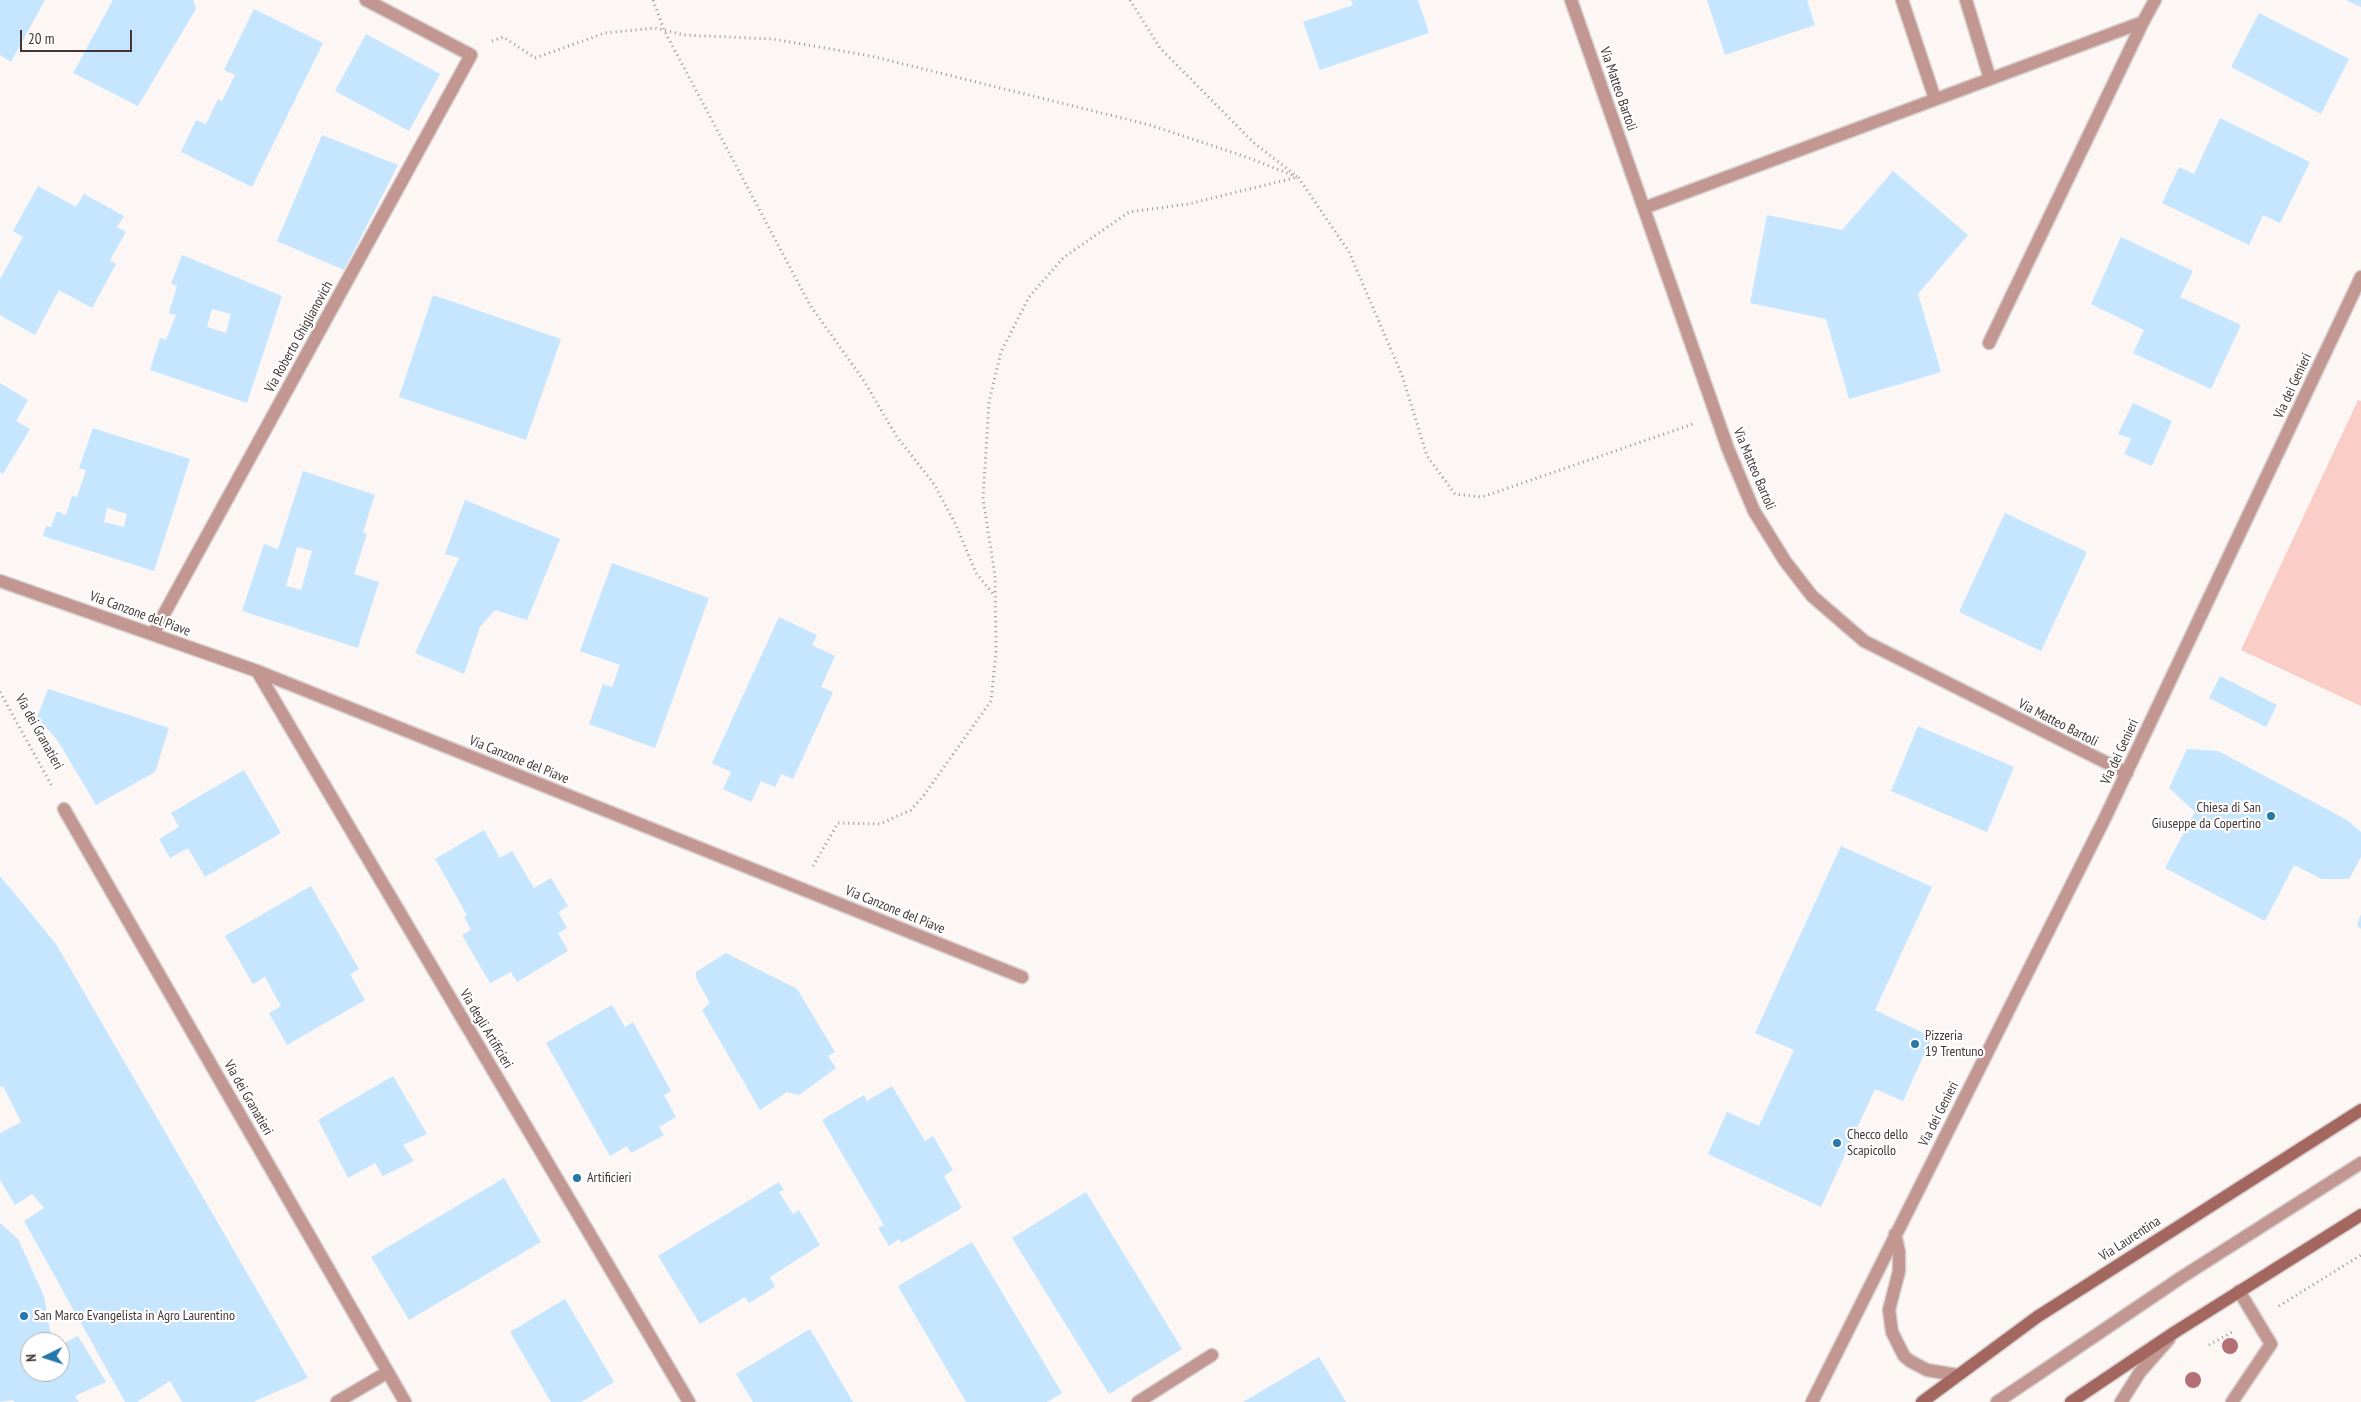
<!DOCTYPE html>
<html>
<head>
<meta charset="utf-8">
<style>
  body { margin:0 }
  #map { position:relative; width:2361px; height:1402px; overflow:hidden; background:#fcf6f5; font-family:"PT Sans Narrow",sans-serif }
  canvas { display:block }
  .north { position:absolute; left:20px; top:1332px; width:50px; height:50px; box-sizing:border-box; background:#fff; border:1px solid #b4afaf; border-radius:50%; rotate:266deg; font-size:14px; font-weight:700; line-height:20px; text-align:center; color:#433736 }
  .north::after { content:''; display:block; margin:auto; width:18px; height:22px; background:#2578a9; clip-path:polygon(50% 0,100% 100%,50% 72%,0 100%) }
  .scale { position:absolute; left:20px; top:30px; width:112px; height:22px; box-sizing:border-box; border:2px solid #433736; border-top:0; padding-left:6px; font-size:15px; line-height:18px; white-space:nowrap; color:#433736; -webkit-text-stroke:4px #fff; paint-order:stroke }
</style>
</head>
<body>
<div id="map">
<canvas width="2361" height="1402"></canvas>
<div class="north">N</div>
<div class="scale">20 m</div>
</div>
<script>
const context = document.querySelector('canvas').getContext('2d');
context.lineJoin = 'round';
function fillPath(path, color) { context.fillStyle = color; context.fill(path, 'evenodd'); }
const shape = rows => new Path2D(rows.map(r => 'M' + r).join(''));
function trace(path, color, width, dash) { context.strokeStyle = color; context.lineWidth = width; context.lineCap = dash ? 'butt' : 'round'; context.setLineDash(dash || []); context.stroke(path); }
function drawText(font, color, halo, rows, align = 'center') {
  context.font = font + ' "PT Sans Narrow",sans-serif'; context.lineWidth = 4.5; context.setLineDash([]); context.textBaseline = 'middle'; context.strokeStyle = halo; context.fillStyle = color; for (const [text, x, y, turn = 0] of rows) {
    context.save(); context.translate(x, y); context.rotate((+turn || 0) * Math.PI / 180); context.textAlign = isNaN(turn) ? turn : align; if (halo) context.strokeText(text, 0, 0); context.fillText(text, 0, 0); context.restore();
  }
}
const green = shape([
  [2358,400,2361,401,2361,706,2241,650]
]);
const building = shape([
  [0,0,45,0,11,62,0,55],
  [113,0,193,0,196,9,138,106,73,73],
  [1351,0,1418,0,1429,33,1320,70,1303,22,1353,5],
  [1707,0,1807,0,1815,25,1725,55],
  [2346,0,2361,0,2361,7],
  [254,9,323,43,252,187,181,152,196,120,206,124,218,99,222,101,235,75,224,70],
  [2259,13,2349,59,2321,114,2231,67],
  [366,34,440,74,409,131,335,91],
  [2220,118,2310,162,2280,223,2263,215,2249,245,2162,203,2179,167,2194,174],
  [322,135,398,165,344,270,277,241],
  [1893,171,1968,235,1918,294,1941,372,1849,399,1826,319,1750,303,1767,215,1842,230],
  [38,186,76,207,84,194,124,216,117,227,126,232,110,260,116,264,92,308,59,290,35,335,0,315,0,279,23,237,13,231],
  [2121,237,2193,271,2180,297,2241,325,2211,389,2133,353,2144,330,2091,304],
  [182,255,282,296,247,403,150,370,160,338,166,340,176,315,169,313,177,286,171,284],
  [212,309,231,314,226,333,207,327],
  [433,295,561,339,526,440,399,397],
  [0,383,28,400,16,421,30,429,3,474,0,472],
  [2133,403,2172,421,2152,466,2124,454,2131,439,2118,434],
  [93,428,190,459,154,571,43,536,46,526,51,527,57,511,66,515,72,496,77,497,86,470,79,468],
  [107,508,127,514,124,527,104,522],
  [303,471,375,495,363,532,367,534,354,574,379,582,358,648,242,611,264,544,278,549],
  [297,547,312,551,301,590,286,586],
  [465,500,560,539,527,620,495,610,480,627,464,674,415,653,459,558,445,554],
  [2005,513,2087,552,2041,651,1959,612],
  [612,563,709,598,655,748,589,724,603,684,612,687,620,665,580,651],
  [779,617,817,635,812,645,835,656,821,687,833,692,793,779,781,774,775,787,761,781,751,802,723,789,731,772,712,763],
  [2220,676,2277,705,2266,727,2209,698],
  [48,689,169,728,155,772,96,805,58,741,37,717],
  [1918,726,2014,767,1987,832,1891,791],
  [2187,749,2218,751,2347,820,2361,832,2361,857,2349,879,2322,879,2294,865,2265,921,2165,868,2195,812,2169,788],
  [244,770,281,833,205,877,188,848,170,858,159,839,179,827,171,813],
  [484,830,500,858,512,851,534,888,551,878,568,906,558,912,567,928,558,933,568,951,517,982,511,972,490,983,462,935,471,930,464,917,467,915,435,859],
  [1841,846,1932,887,1875,1010,1932,1037,1903,1101,1875,1089,1821,1207,1708,1154,1727,1112,1759,1126,1794,1050,1755,1033],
  [0,876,56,944,308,1378,253,1402,182,1402,170,1381,137,1402,125,1402,24,1221,44,1208,32,1194,15,1205,0,1180,0,1133,21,1122,3,1086,0,1087],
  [311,886,359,969,350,974,365,1000,287,1045,269,1013,281,1006,265,977,253,984,225,936],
  [2361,914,2361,929,2357,925],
  [726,953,797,989,835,1052,828,1056,836,1068,799,1095,787,1092,760,1110,702,1010,710,1003,696,978,696,972],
  [612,1005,625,1027,633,1022,671,1091,664,1095,676,1117,659,1127,664,1135,631,1153,627,1146,610,1156,546,1043],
  [393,1076,427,1134,403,1145,414,1161,383,1176,375,1163,348,1178,318,1120],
  [892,1086,925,1141,933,1136,953,1170,944,1176,962,1208,901,1243,899,1239,889,1246,878,1228,884,1225,822,1120,864,1095,867,1101],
  [504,1178,541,1242,409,1320,371,1257],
  [779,1182,784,1190,779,1192,793,1214,799,1210,820,1245,770,1277,775,1287,749,1303,745,1297,700,1324,658,1256],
  [1086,1192,1182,1349,1109,1394,1012,1238],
  [0,1223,18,1239,44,1296,52,1342,30,1342,30,1372,60,1372,60,1345,78,1336,106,1382,75,1396,79,1402,14,1402,13,1400,0,1402],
  [972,1242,1062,1393,1047,1402,966,1402,898,1286],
  [565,1299,614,1382,581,1402,551,1402,510,1332],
  [810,1329,853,1402,753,1402,736,1374],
  [1319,1357,1346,1402,1243,1402]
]);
const path = shape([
  [653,0,664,30,810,305,864,381,897,437,934,484,956,525,976,573,994,595],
  [1130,0,1160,48,1254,143,1294,174],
  [492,41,503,37,535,58,605,33,655,28,684,35,773,39,871,56,1150,125,1249,158,1297,177],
  [0,692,53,788],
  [813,866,838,823,880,824,911,810,924,795,991,701,996,652,995,576,983,498,989,402,1001,352,1029,297,1063,258,1129,212,1188,204,1298,177,1349,252,1402,375,1427,456,1455,494,1482,497,1693,424],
  [2279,1306,2361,1255],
  [2209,1345,2234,1331]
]);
const lane = shape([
  [1902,0,1935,99],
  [1966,0,1990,79],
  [1644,208,2143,22,2155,0],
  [1989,343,2143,22],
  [1997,1402,2182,1277,2361,1163],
  [2232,1402,2271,1344,2239,1291]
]);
const street = shape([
  [1571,0,1728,449,1754,511,1785,561,1812,596,1864,641,2127,773],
  [0,581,257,671,1022,977],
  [153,634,471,55,366,0],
  [257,671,689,1402],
  [64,809,405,1402],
  [1895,1234,1899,1252,1899,1271,1889,1310,1892,1332,1904,1356,1910,1361,1927,1370,1957,1375],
  [337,1402,388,1372],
  [1138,1402,1212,1355],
  [1812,1402,2105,818,2361,277],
  [2121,1402,2140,1372,2169,1339]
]);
const secondary = shape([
  [1922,1402,2037,1317,2361,1110],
  [2071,1402,2175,1332,2361,1215]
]);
const trees = [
  [2230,1346],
  [2193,1380]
];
const markers = [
  [2271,816,5,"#2578a9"],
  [1915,1044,5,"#2578a9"],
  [1837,1143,5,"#2578a9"],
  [577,1178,5,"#2578a9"],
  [24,1316,5,"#2578a9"]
];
const streetNames = [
  ["Via Matteo Bartoli",1618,89,71],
  ["Via Roberto Ghiglianovich",299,337,-61],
  ["Via dei Genieri",2293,386,-65],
  ["Via Matteo Bartoli",1754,469,67],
  ["Via Canzone del Piave",140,614,20],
  ["Via Matteo Bartoli",2058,723,27],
  ["Via dei Granatieri",39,732,61],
  ["Via dei Genieri",2120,752,-65],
  ["Via Canzone del Piave",519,760,22],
  ["Via Canzone del Piave",895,910,22],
  ["Via degli Artificieri",486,1029,59],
  ["Via dei Granatieri",248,1098,60],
  ["Via dei Genieri",1939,1114,-63],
  ["Via Laurentina",2130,1239,-33]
];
const poiNames = [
  ["Chiesa di San",2261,808,"right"],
  ["Giuseppe da Copertino",2261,824,"right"],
  ["Pizzeria",1925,1036],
  ["19 Trentuno",1925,1052],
  ["Checco dello",1847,1135],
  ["Scapicollo",1847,1151],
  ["Artificieri",587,1178],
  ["San Marco Evangelista in Agro Laurentino",34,1316]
];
fillPath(green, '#facdc7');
fillPath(building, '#c5e6fe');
trace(lane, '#d7d0cf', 15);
trace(street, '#d7d0cf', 15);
trace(secondary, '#d7d0cf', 15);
trace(path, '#9d9493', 3, [1, 4]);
trace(lane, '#c29691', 12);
trace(street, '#c29691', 12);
trace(secondary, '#a46760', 12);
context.fillStyle = '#b36f73';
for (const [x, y] of trees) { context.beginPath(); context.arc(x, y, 8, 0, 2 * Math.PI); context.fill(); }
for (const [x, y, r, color] of markers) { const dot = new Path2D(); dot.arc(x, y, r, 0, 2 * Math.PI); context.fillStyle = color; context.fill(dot); trace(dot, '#fff', 2); }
drawText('14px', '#433736', '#fff', streetNames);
drawText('14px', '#433736', '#fff', poiNames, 'left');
</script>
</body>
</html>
